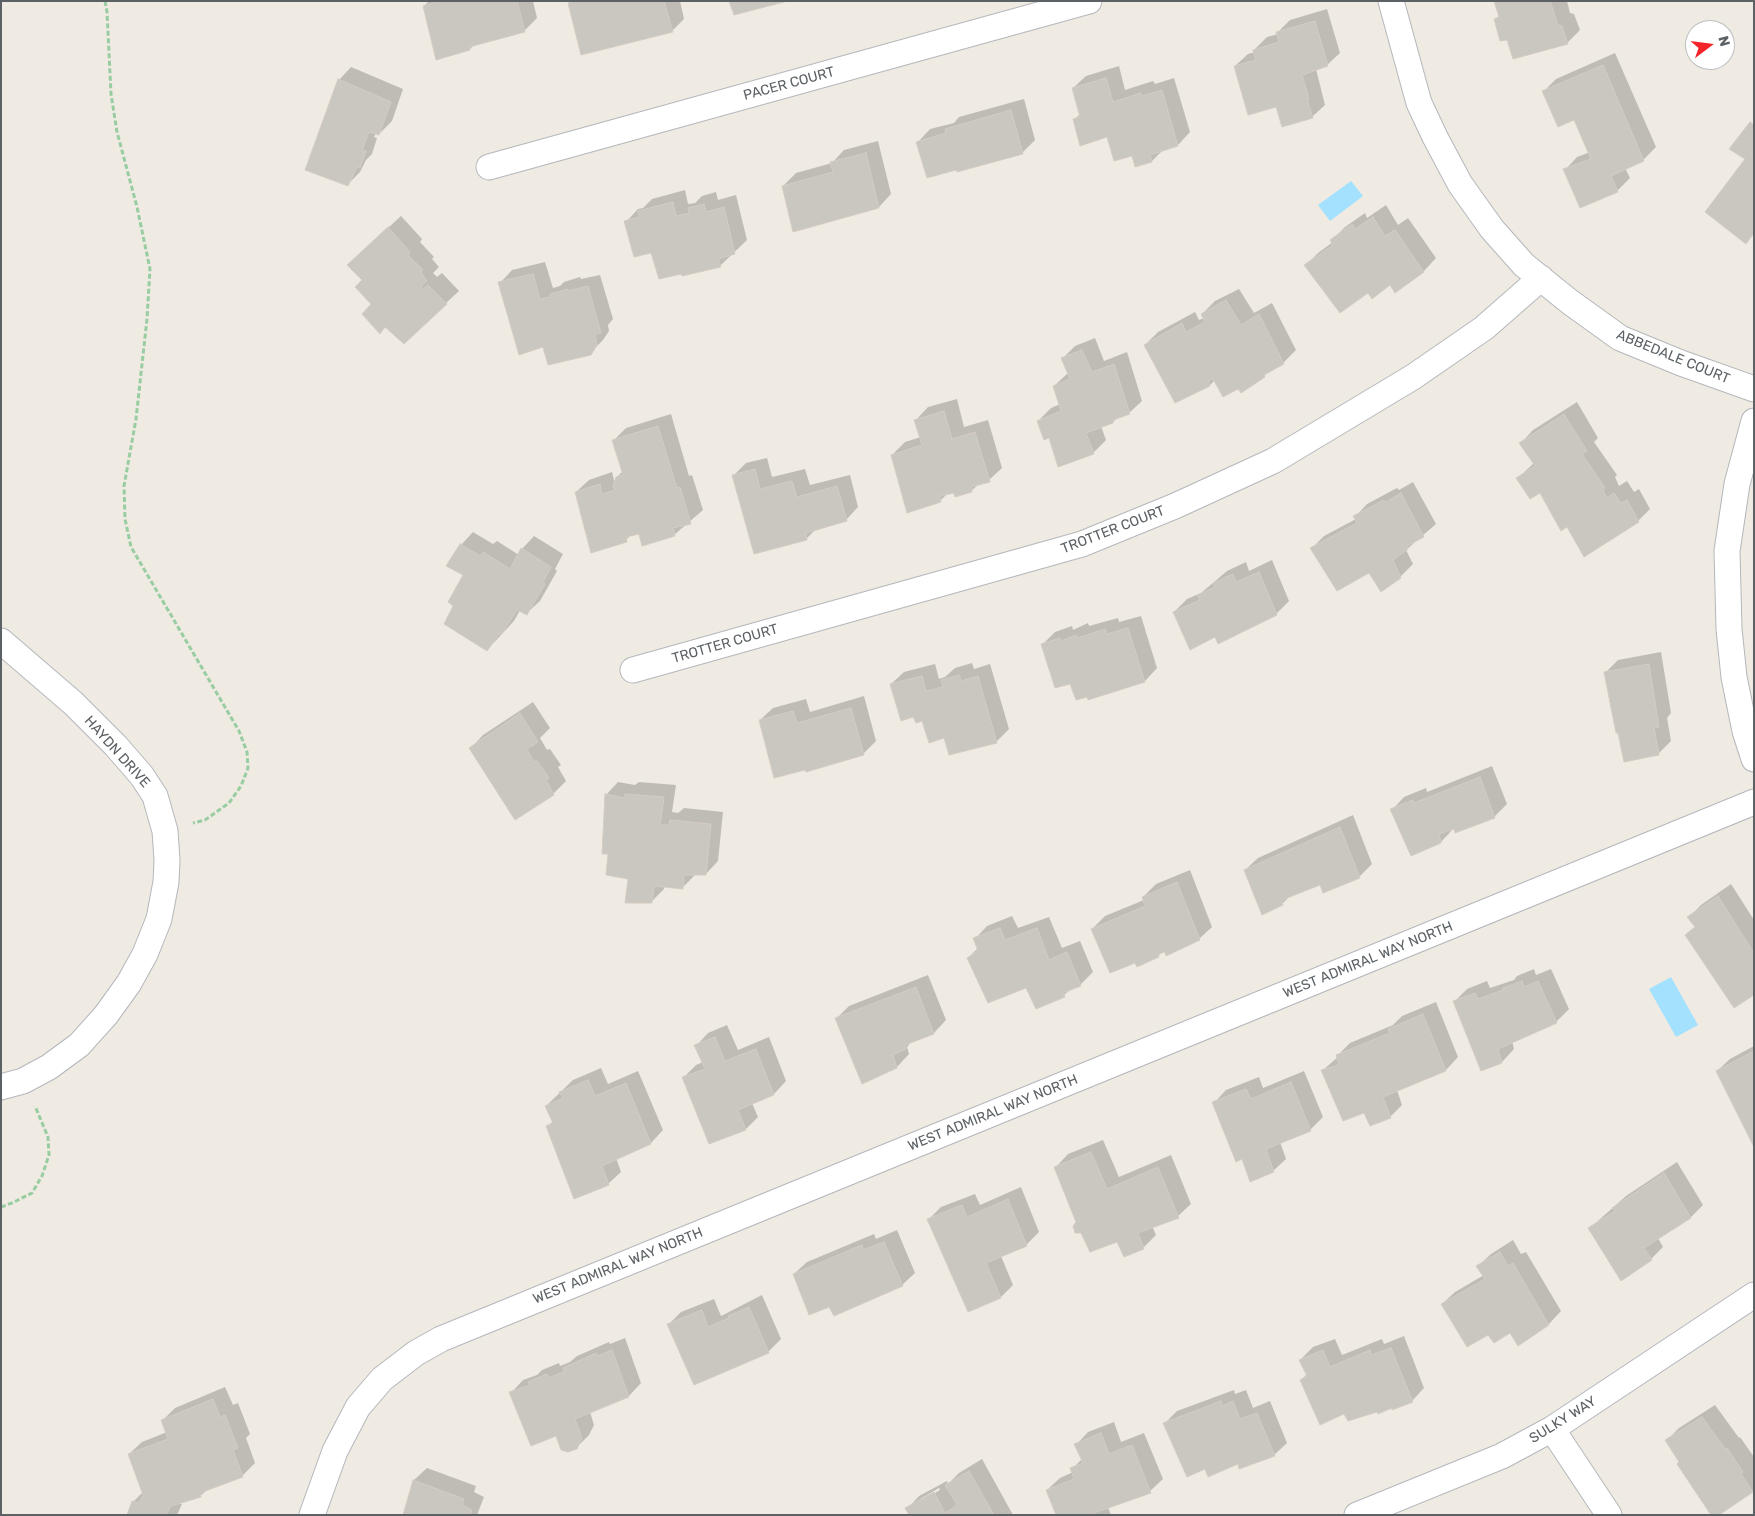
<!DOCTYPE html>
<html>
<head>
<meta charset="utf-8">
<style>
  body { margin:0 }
  #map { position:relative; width:1755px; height:1516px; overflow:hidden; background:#efebe3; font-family:Rubik,sans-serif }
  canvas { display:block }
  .frame { position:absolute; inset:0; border:2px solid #5b6165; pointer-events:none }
  .north { position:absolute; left:1685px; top:20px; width:50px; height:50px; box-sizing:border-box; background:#fff; border:1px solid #bdc0c1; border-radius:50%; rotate:75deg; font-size:14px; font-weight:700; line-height:20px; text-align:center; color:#5b6165 }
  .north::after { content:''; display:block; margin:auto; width:18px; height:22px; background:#f5232a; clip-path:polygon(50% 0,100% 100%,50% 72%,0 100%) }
</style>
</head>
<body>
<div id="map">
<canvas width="1755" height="1516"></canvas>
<div class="frame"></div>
<div class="north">N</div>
</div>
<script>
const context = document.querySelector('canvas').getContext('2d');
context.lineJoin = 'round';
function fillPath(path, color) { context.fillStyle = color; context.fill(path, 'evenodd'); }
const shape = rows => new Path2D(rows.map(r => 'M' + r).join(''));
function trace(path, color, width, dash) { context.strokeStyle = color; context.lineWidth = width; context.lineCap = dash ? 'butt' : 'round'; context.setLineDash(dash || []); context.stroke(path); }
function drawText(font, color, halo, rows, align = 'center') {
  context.font = font + ' Rubik,sans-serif'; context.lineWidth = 4.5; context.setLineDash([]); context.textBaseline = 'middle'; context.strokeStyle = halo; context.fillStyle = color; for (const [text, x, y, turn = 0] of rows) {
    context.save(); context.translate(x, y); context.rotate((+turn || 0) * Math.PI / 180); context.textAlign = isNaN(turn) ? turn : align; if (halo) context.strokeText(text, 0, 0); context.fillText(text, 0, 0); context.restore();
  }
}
const water = shape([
  [1351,181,1363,196,1330,221,1318,205],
  [1671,977,1698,1025,1676,1037,1649,989]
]);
const shadow = shape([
  [429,1,533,1,537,18,524,31,474,45,470,49,424,6],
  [571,1,680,1,684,19,672,31,569,3],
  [1496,1,1567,1,1570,13,1574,14,1580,30,1567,43,1507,38,1496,19,1500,15],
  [1327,9,1340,53,1327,65,1316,69,1325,105,1312,117,1277,105,1235,66,1248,54,1255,52,1254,50,1267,37,1278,34,1278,32,1290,20],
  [1615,53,1656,147,1643,160,1625,168,1630,178,1617,191,1565,170,1577,157,1590,152,1575,119,1544,91,1556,79],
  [1119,66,1125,90,1153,81,1155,84,1174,78,1190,132,1178,145,1163,150,1152,161,1136,166,1133,155,1108,136,1075,119,1080,114,1073,88,1086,76],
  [351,67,403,89,392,121,379,134,376,133,374,137,377,138,372,154,366,160,360,172,348,184,339,80],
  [1024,99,1035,140,1022,153,918,142,930,129,954,123,959,117],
  [878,141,891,194,879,207,794,230,783,186,796,173,832,163,844,150],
  [685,190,688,204,695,203,702,196,716,192,718,200,736,195,747,240,720,266,652,251,626,222,638,209,643,208,652,199],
  [1386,205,1398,225,1408,218,1436,258,1424,271,1395,291,1390,284,1368,292,1306,265,1318,253,1333,242,1332,240,1345,227,1365,213,1367,218],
  [401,216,422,239,420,242,434,257,432,259,439,267,433,273,437,277,442,273,459,291,404,342,372,304,363,280,361,253],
  [545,262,553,288,560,286,564,282,580,277,581,279,600,275,613,319,608,325,609,331,603,340,590,353,544,346,500,283,512,270],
  [1239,289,1254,313,1272,303,1296,350,1283,363,1271,369,1264,376,1239,387,1215,380,1210,385,1175,402,1145,345,1158,332,1195,312,1199,320,1204,318,1202,314,1215,301],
  [1095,338,1104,361,1127,352,1142,401,1129,413,1118,417,1113,422,1101,426,1106,440,1093,453,1050,436,1038,421,1051,408,1060,404,1054,386,1068,373,1062,359,1075,346],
  [957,399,964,427,988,420,1002,468,989,480,979,484,971,491,948,493,940,501,892,455,905,442,921,437,916,420,928,407],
  [1577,402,1598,438,1594,442,1617,475,1615,477,1619,486,1627,481,1634,492,1639,489,1650,509,1638,521,1568,526,1541,491,1518,478,1534,463,1521,443,1533,430],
  [671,414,689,476,692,475,703,510,674,535,640,532,632,534,626,540,576,492,589,480,612,472,615,484,617,477,623,471,614,440,626,428],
  [767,458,772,477,805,469,810,485,850,475,858,507,846,520,817,528,806,539,733,476,746,463],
  [1413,482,1436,524,1406,550,1413,564,1400,577,1370,571,1312,548,1324,536,1356,519,1355,517,1367,504,1397,488,1399,490],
  [473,532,493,544,497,541,519,555,522,549,534,536,563,554,555,569,557,571,540,601,527,613,520,610,514,621,487,650,455,605,465,575,461,545],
  [1272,560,1289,601,1276,614,1215,636,1174,612,1187,599,1201,593,1227,571,1246,562,1249,571],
  [1141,616,1157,668,1145,681,1071,682,1042,645,1055,632,1072,626,1073,630,1088,623,1089,626,1118,618,1119,622],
  [1661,652,1671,713,1667,718,1671,741,1658,754,1605,673,1618,660],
  [972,663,974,669,990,664,1009,729,997,741,950,753,945,736,923,719,891,684,904,672,935,664,939,679,945,677,955,668],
  [864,696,876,741,863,754,760,720,773,708,806,699,810,712],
  [533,702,550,728,540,738,547,750,550,749,561,765,558,767,566,781,553,794,471,748,483,735],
  [1492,766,1507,804,1494,817,1454,828,1441,842,1392,810,1404,797,1426,788,1427,792],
  [618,782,635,785,639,782,676,785,672,812,678,813,684,808,723,812,718,861,706,874,695,875,683,887,664,886,664,889,651,902,609,853,606,795],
  [1353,815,1372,864,1359,877,1320,883,1291,895,1282,904,1245,870,1258,858],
  [1190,870,1212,927,1199,939,1164,951,1158,956,1136,961,1092,929,1105,916,1144,900,1143,897,1156,884],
  [1731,884,1754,920,1754,993,1687,935,1696,926,1689,917,1701,905],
  [1012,916,1018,928,1049,917,1062,948,1080,941,1093,972,1080,985,1071,989,1064,995,1027,987,968,958,978,948,975,939,987,926],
  [1534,969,1536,975,1551,969,1569,1009,1556,1022,1512,1041,1514,1049,1502,1062,1482,1069,1454,1002,1467,989,1487,981,1490,988,1514,980,1517,976],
  [928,975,946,1020,934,1033,912,1041,907,1047,909,1054,897,1067,837,1018,849,1006],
  [1436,1002,1458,1057,1446,1070,1397,1090,1402,1105,1390,1117,1364,1111,1323,1070,1338,1057,1337,1056,1350,1043,1393,1025,1402,1016],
  [727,1025,738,1050,769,1037,786,1081,774,1094,752,1103,758,1117,746,1129,710,1142,683,1078,696,1065,703,1062,696,1046,708,1033],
  [1754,1046,1754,1144,1717,1071,1730,1059],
  [601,1068,608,1084,638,1071,663,1130,651,1143,616,1158,621,1172,608,1184,547,1127,553,1121,546,1106,573,1080],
  [1304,1071,1323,1117,1311,1129,1280,1142,1286,1159,1273,1171,1242,1158,1214,1103,1226,1090,1259,1077,1263,1088],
  [1103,1140,1119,1177,1171,1155,1191,1204,1178,1216,1152,1226,1156,1235,1143,1248,1118,1241,1077,1222,1056,1167,1068,1154],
  [1677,1162,1703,1205,1690,1218,1658,1238,1663,1247,1651,1259,1590,1228,1626,1196],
  [1021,1187,1039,1232,1027,1244,1001,1256,1013,1285,1001,1297,929,1219,941,1207,975,1194,980,1205],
  [897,1230,915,1273,902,1285,830,1305,794,1274,807,1262,874,1234,876,1239],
  [1513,1240,1521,1254,1526,1252,1561,1311,1549,1324,1518,1344,1510,1331,1489,1334,1442,1304,1455,1292,1484,1275,1478,1266,1491,1254],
  [762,1295,781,1339,768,1352,668,1325,681,1312,714,1299,721,1316],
  [1404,1336,1424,1388,1412,1401,1378,1410,1345,1413,1301,1380,1307,1374,1300,1360,1313,1347,1335,1339,1342,1355,1382,1339,1384,1344],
  [625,1338,641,1383,629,1396,590,1412,594,1425,589,1435,576,1448,557,1435,511,1393,523,1380,537,1375,542,1370,559,1363,560,1366,570,1362,577,1356,609,1342,610,1344],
  [225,1387,233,1405,238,1403,250,1434,246,1438,255,1463,242,1476,207,1490,200,1496,177,1503,182,1504,177,1515,128,1515,133,1502,143,1492,129,1454,142,1442,167,1432,163,1420,175,1408],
  [1234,1390,1235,1394,1246,1390,1253,1408,1270,1401,1287,1443,1274,1455,1206,1468,1165,1423,1177,1411],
  [1715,1405,1739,1438,1740,1437,1754,1457,1754,1490,1717,1515,1667,1440,1679,1428],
  [1114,1422,1121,1442,1144,1433,1163,1479,1150,1491,1108,1507,1111,1515,1058,1515,1047,1490,1060,1478,1073,1472,1072,1469,1082,1459,1076,1445,1088,1432],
  [982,1459,1013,1515,911,1515,907,1509,919,1496,947,1481,948,1484,959,1473],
  [939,1488,940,1490,920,1502,920,1499],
  [427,1468,476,1486,474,1492,484,1497,477,1515,405,1515,414,1480]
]);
const building = shape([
  [439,1,517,1,525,32,469,47,470,50,436,60,423,6,439,1],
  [575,1,664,1,673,32,581,55,568,3,575,1],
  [729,1,788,1,734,15,729,1],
  [1494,1,1550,1,1558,25,1562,26,1568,44,1513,59,1507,40,1500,41,1494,19,1499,17,1494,1],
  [1315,21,1328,66,1302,75,1309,99,1307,99,1313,118,1282,127,1276,107,1248,115,1234,66,1256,60,1253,50,1279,42,1276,32,1315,21],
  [1603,65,1644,161,1611,176,1618,192,1580,208,1563,169,1591,159,1574,120,1558,127,1542,91,1603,65],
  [1106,78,1113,102,1141,93,1142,96,1162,90,1178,146,1150,155,1152,162,1135,167,1132,156,1114,161,1107,137,1080,146,1073,119,1080,117,1072,88,1106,78],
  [338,79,391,102,379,135,369,132,362,150,366,151,360,168,357,167,348,186,305,170,338,79],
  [1011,110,1023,154,957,172,956,170,927,178,916,142,946,133,945,129,1011,110],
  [1750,122,1754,125,1754,233,1746,244,1705,212,1745,159,1729,149,1750,122],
  [866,153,879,208,793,232,782,186,833,172,830,162,866,153],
  [673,202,676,216,689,213,688,208,704,204,706,212,724,207,735,254,718,259,721,267,682,276,681,274,659,279,651,253,634,257,624,221,639,217,638,211,673,202],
  [1373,217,1385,236,1395,230,1424,272,1395,293,1390,285,1372,299,1368,293,1340,313,1304,265,1333,245,1330,240,1352,224,1355,229,1373,217],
  [388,227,410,252,408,255,423,270,421,272,427,281,421,286,423,289,428,285,447,304,404,344,385,327,380,334,362,314,371,304,355,287,362,280,347,265,388,227],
  [533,274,540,299,551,297,550,294,568,289,568,291,588,286,601,333,595,334,597,345,591,355,548,365,543,347,519,355,498,282,533,274],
  [1226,300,1241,325,1259,314,1284,364,1264,375,1265,377,1241,393,1238,389,1223,397,1213,379,1208,381,1210,386,1175,403,1144,345,1182,323,1186,332,1205,322,1201,314,1226,300],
  [1082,350,1092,372,1114,364,1130,414,1113,420,1113,423,1086,433,1094,454,1058,467,1049,438,1044,440,1037,421,1061,411,1053,386,1070,379,1061,358,1082,350],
  [944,411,952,439,975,432,990,482,971,487,972,492,955,497,954,493,940,496,941,502,907,513,891,455,922,445,914,420,944,411],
  [1564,414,1587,451,1582,454,1605,488,1603,490,1607,498,1614,493,1621,503,1627,500,1639,522,1584,557,1567,527,1561,531,1540,493,1530,499,1516,478,1535,466,1519,443,1564,414],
  [658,426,677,488,680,487,691,524,673,528,675,536,642,546,639,534,626,537,627,542,591,553,575,492,600,484,602,494,615,490,613,486,616,477,623,475,612,440,658,426],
  [755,469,760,489,792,481,797,497,837,486,847,521,806,533,807,540,754,554,732,475,755,469],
  [1401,493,1424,537,1407,546,1408,549,1393,560,1401,578,1381,592,1369,573,1337,591,1310,548,1357,523,1353,516,1384,500,1386,502,1401,493],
  [460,544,480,556,483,552,510,569,521,548,551,567,543,582,545,584,527,615,517,610,501,635,499,634,487,651,444,624,453,606,448,602,463,575,446,566,460,544],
  [1259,572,1277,615,1218,644,1215,637,1190,650,1173,612,1200,600,1197,595,1215,587,1213,583,1233,574,1236,582,1259,572],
  [1128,628,1145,682,1088,700,1087,697,1076,700,1070,684,1055,688,1041,644,1060,638,1061,641,1076,635,1077,638,1105,629,1107,634,1128,628],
  [1649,664,1659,727,1654,728,1659,755,1624,762,1618,733,1616,733,1604,672,1649,664],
  [959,675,961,681,978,676,997,743,949,755,944,738,929,743,922,721,916,723,913,717,901,721,890,684,922,676,926,691,943,687,941,680,959,675],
  [851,708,864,755,806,772,805,770,774,778,759,720,793,711,797,723,851,708],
  [520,713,538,742,527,749,534,762,537,761,549,778,546,780,554,795,515,820,469,748,520,713],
  [1480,777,1495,818,1455,833,1454,829,1439,834,1441,843,1411,856,1390,809,1413,800,1414,803,1480,777],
  [605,794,624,798,625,794,664,797,660,825,669,825,670,820,711,824,706,875,684,875,683,889,654,886,652,903,625,903,628,879,606,875,608,854,602,854,605,794],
  [1340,827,1360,878,1323,893,1320,885,1282,900,1283,905,1262,915,1244,870,1340,827],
  [1177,882,1200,940,1166,956,1165,952,1158,954,1159,957,1137,967,1135,963,1110,973,1091,929,1145,906,1142,897,1177,882],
  [1718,896,1754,953,1754,995,1734,1008,1685,935,1695,927,1687,917,1718,896],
  [1000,928,1005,940,1037,928,1049,960,1067,952,1081,986,1063,993,1065,997,1036,1009,1026,988,988,1003,967,958,978,951,973,938,1000,928],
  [1522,981,1524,987,1538,981,1557,1023,1498,1049,1502,1063,1481,1071,1453,1001,1475,993,1478,999,1503,990,1503,988,1522,981],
  [916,987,934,1034,905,1045,906,1049,893,1055,897,1068,862,1084,835,1018,916,987],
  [1423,1014,1446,1071,1383,1097,1391,1118,1370,1126,1364,1113,1343,1121,1321,1070,1339,1065,1336,1055,1390,1033,1388,1029,1423,1014],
  [715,1037,725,1061,756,1049,774,1095,738,1110,746,1130,709,1144,682,1077,705,1069,694,1045,715,1037],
  [1754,1051,1754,1147,1716,1071,1754,1051],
  [588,1080,595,1096,626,1083,651,1144,602,1166,609,1185,574,1199,546,1126,553,1123,545,1106,563,1098,559,1092,588,1080],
  [1291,1082,1311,1131,1266,1149,1274,1172,1250,1182,1242,1159,1236,1162,1212,1102,1246,1089,1251,1099,1291,1082],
  [1091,1152,1107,1189,1158,1167,1179,1218,1138,1233,1144,1249,1124,1257,1117,1242,1090,1252,1081,1233,1075,1233,1073,1226,1076,1222,1054,1167,1091,1152],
  [1664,1173,1691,1218,1644,1248,1652,1260,1621,1281,1588,1228,1615,1211,1612,1208,1664,1173],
  [1008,1199,1027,1246,986,1263,1001,1298,968,1312,927,1219,962,1205,967,1217,1008,1199],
  [884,1242,903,1286,834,1316,829,1307,809,1315,793,1274,862,1245,863,1250,884,1242],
  [1500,1252,1508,1266,1513,1263,1549,1325,1518,1346,1510,1333,1494,1343,1488,1335,1467,1347,1441,1304,1485,1279,1476,1266,1500,1252],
  [749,1307,769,1353,694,1385,667,1324,702,1310,708,1327,729,1318,728,1316,749,1307],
  [1391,1348,1413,1402,1392,1410,1392,1408,1378,1414,1377,1412,1348,1421,1344,1414,1320,1425,1300,1380,1307,1376,1299,1360,1323,1350,1330,1367,1370,1350,1371,1355,1391,1348],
  [612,1350,629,1397,575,1419,582,1438,577,1449,568,1452,561,1450,556,1436,531,1446,509,1392,530,1385,528,1382,547,1374,548,1378,564,1372,563,1368,596,1353,598,1356,612,1350],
  [213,1399,220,1417,225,1415,238,1448,233,1450,243,1477,200,1493,201,1497,171,1506,166,1515,127,1515,132,1501,139,1503,143,1495,128,1454,168,1439,161,1420,213,1399],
  [1221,1401,1222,1406,1233,1401,1240,1419,1257,1413,1275,1456,1239,1469,1238,1464,1208,1477,1205,1469,1187,1477,1163,1423,1221,1401],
  [1702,1417,1726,1450,1727,1448,1743,1472,1741,1474,1753,1492,1719,1515,1711,1515,1677,1464,1679,1462,1665,1440,1702,1417],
  [1101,1433,1109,1454,1132,1445,1151,1493,1094,1513,1094,1515,1056,1515,1046,1490,1074,1479,1070,1468,1083,1463,1074,1444,1101,1433],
  [969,1471,994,1515,909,1515,905,1508,934,1492,945,1513,957,1505,945,1485,969,1471],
  [413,1480,464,1499,462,1505,472,1510,470,1515,403,1515,413,1480]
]);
const path = shape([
  [105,1,107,12,111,94,117,132,137,207,150,269,147,319,136,419,124,486,125,519,131,547,239,731,247,752,248,768,241,786,229,803,205,820,193,823],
  [1,1207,12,1203,32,1193,42,1176,49,1155,48,1137,35,1106]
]);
const street = shape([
  [1391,1,1419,103,1435,137,1460,184,1492,229,1524,265,1570,302,1620,338,1681,363,1754,389],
  [489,167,1089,1],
  [1754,421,1737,484,1727,551,1729,629,1734,677,1745,731,1754,759],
  [1,641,73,703,116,746,142,776,155,796,165,831,167,860,166,882,159,919,145,954,129,983,106,1015,79,1045,49,1067,23,1081,1,1087],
  [633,670,1082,544,1175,506,1273,461,1413,377,1484,328,1541,278],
  [1552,1429,1609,1515],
  [312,1515,335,1451,358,1407,382,1379,416,1353,441,1339,1754,802],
  [1357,1515,1502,1456,1552,1429,1754,1295]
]);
const streetNames = [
  ["PACER COURT",789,84,-15],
  ["ABBEDALE COURT",1673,357,22],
  ["TROTTER COURT",1113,530,-21],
  ["TROTTER COURT",725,644,-16],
  ["HAYDN DRIVE",117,752,48],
  ["WEST ADMIRAL WAY NORTH",1368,960,-22],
  ["WEST ADMIRAL WAY NORTH",993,1113,-22],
  ["WEST ADMIRAL WAY NORTH",618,1266,-22],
  ["SULKY WAY",1563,1420,-32]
];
fillPath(water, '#a3e1ff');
fillPath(shadow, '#0003');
fillPath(building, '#cac6c0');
trace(building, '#d4ccc1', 1);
trace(street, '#b4b7bb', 27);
trace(path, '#98cca1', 3, [5, 2.5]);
trace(street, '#fff', 25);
drawText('14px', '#5b6165', '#fff', streetNames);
</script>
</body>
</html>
